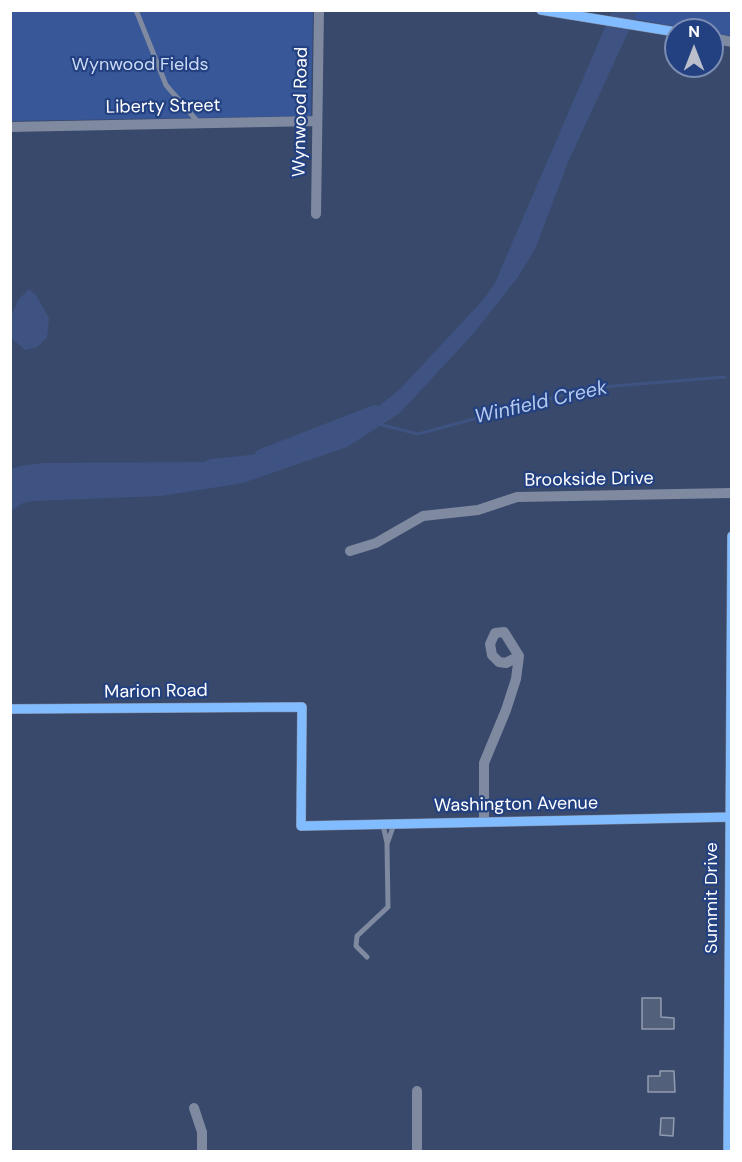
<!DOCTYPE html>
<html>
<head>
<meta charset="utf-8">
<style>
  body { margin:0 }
  #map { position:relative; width:742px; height:1162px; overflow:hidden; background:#39496b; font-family:"DM Sans",sans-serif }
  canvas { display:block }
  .frame { position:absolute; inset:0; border:12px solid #fff; pointer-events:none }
  .north { position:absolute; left:664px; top:18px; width:60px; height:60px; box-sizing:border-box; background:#234181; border:2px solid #7b8db3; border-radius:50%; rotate:0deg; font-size:16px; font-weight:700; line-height:24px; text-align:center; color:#fff }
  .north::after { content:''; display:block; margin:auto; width:21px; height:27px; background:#babfcb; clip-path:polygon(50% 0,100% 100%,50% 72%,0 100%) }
</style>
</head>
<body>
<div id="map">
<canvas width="742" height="1162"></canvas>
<div class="frame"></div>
<div class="north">N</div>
</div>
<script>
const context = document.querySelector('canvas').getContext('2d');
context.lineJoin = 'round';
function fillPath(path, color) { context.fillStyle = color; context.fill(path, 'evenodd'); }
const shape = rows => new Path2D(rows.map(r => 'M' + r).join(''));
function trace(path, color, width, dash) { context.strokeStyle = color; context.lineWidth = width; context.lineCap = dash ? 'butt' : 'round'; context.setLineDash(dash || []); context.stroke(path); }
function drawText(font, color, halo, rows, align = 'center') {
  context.font = font + ' "DM Sans",sans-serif'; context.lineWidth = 4.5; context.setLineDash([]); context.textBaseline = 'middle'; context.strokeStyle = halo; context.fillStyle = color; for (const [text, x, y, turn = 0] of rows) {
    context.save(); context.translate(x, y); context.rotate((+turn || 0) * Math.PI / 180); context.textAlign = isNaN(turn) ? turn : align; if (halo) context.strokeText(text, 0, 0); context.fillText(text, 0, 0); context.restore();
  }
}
const green = shape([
  [10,11,313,11,311,116,11,121],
  [638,11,731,11,731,36,712,33,712,30,695,30,633,19]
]);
const water = shape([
  [612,11,638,11,569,160,535,249,518,277,473,334,400,413,347,447,243,483,161,496,33,501,23,503,11,511,11,469,20,466,44,463,205,462,210,459,260,454,312,444,333,435,375,409,399,390,483,300,495,283],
  [29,289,36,295,49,318,47,338,37,347,25,350,11,338,11,316,18,300]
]);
const stream = shape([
  [378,424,418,434,589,388,725,377]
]);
const river = shape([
  [262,457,375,413]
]);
const building = shape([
  [642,998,661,998,661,1017,674,1018,674,1029,642,1029,642,998],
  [660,1071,674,1071,675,1092,648,1092,648,1076,660,1076,660,1071],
  [661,1118,674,1118,673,1136,660,1135,661,1118]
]);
const service = shape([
  [136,10,166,85,198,122],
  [383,825,387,843],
  [367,957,356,946,357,936,388,907,387,844,394,824]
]);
const minor = shape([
  [541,10,676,32],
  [712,38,732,42],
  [10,127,317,121],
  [316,214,319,10],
  [350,551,376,543,423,516,478,510,517,497,732,493],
  [10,709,302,707,301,826,732,817],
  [484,822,484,763,506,710,516,679,519,656,504,632,495,633,490,644,492,655,499,662,506,663,519,656],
  [194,1108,202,1132,202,1152],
  [417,1152,417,1091],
  [728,1152,732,536]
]);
const cycleway = shape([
  [541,10,676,32],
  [10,709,302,707,301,826,732,817],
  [728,1152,732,536]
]);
const parkNames = [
  ["Wynwood Fields",140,65]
];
const streetNames = [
  ["Liberty Street",163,107,-1],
  ["Wynwood Road",301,112,-89],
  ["Brookside Drive",589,480,-1],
  ["Marion Road",156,692,-1],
  ["Washington Avenue",516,805,-1],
  ["Summit Drive",712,898,-90]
];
const waterNames = [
  ["Winfield Creek",541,403,-13]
];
fillPath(green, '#375798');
fillPath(water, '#3e5381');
trace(stream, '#3e5381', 3);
trace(river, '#3e5381', 16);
fillPath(building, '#52607b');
trace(building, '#929cb0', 1.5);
trace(service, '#7f8aa1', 5);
trace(minor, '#7f8aa1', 10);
trace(cycleway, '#80bcff', 9);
drawText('18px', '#cddbf6', '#234181', parkNames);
drawText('18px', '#fff', '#234181', streetNames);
drawText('italic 20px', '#b5c9ef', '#234181', waterNames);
</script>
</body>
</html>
